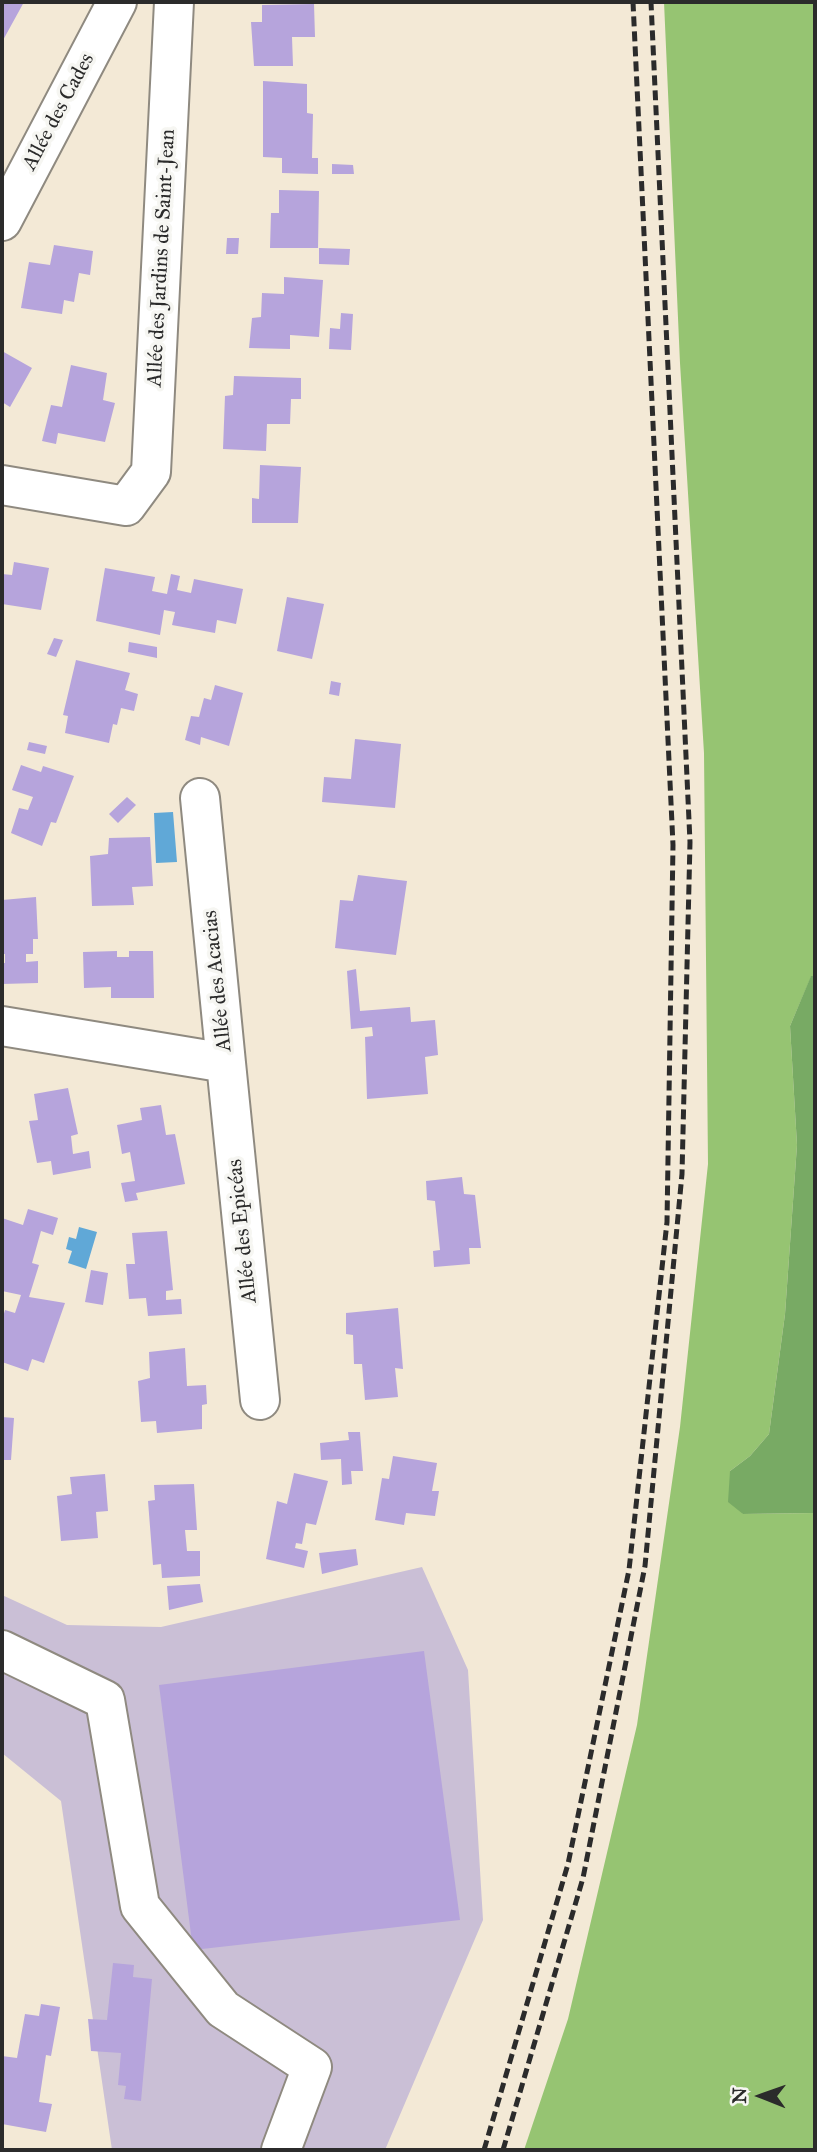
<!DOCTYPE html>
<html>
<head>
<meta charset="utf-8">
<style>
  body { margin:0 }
  #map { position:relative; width:817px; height:2152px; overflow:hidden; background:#f3e9d6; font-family:"IM FELL Great Primer",serif }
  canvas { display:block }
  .frame { position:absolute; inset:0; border:4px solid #2b2b2b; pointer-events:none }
  .north { position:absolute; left:726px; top:2061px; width:70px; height:70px; -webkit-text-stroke:5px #f6f6f2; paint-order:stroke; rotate:271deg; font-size:19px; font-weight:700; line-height:28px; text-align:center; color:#2b2b2b }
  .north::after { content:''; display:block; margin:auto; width:24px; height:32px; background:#2b2b2b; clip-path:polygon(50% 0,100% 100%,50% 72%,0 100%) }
</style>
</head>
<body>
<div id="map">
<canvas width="817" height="2152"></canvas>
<div class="frame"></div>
<div class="north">N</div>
</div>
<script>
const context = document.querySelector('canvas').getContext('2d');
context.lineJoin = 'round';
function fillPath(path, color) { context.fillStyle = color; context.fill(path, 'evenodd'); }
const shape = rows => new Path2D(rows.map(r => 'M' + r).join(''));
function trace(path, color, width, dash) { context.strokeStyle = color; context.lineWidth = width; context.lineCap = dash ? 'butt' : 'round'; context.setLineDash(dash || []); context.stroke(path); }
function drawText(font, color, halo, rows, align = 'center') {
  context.font = font + ' "IM FELL Great Primer",serif'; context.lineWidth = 7; context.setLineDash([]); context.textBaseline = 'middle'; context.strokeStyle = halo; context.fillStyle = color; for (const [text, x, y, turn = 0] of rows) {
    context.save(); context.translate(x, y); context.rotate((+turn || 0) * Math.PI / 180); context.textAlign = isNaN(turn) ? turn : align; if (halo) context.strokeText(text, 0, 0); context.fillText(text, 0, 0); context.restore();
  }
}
const industrial = shape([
  [422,1567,468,1670,483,1920,385,2150,112,2150,61,1801,2,1753,2,1595,67,1625,161,1627]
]);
const green = shape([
  [664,2,815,2,815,976,811,977,790,1026,797,1145,785,1314,769,1434,750,1456,730,1471,743,1514,815,1513,815,2150,524,2150,568,2019,637,1725,680,1427,708,1164,704,753,680,363]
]);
const forest = shape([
  [811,976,815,976,815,1513,743,1514,728,1502,730,1471,750,1456,769,1434,785,1314,797,1145,790,1026]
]);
const water = shape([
  [173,812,177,862,156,863,154,813],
  [79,1227,97,1232,86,1269,68,1263,72,1251,66,1249,69,1237,76,1239]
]);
const building = shape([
  [2,2,24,2,2,42],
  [314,4,315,37,292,37,293,66,254,66,251,22,262,22,262,5],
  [263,81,307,84,307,113,313,114,312,158,318,158,318,174,282,173,282,158,263,157],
  [332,164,353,165,354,174,332,174],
  [279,190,319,191,318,248,270,248,271,213,279,213],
  [227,238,239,238,238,254,226,254],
  [54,245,93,251,90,275,79,273,74,302,64,300,62,314,21,308,29,262,50,265],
  [319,248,350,249,349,265,319,264],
  [284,277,323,280,319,337,290,335,290,349,249,348,252,318,261,317,262,293,284,294],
  [341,313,353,314,351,350,329,349,330,328,340,329],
  [2,351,32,368,10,407,2,402],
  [71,365,107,373,103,400,115,403,105,442,58,433,56,444,42,441,51,405,62,407],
  [234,376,301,378,301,399,291,399,290,424,267,424,266,451,223,449,225,396,233,395],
  [260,465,301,467,298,523,252,523,252,498,259,499],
  [14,562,49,568,41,610,2,604,2,574,12,575],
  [105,568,155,577,152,591,167,594,171,574,180,576,177,590,191,593,194,579,243,589,236,624,217,620,215,633,172,625,175,612,164,610,160,635,96,621],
  [287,597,324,604,312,659,277,651],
  [54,638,63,640,56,657,47,654],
  [129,642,157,647,157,658,128,652],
  [76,660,130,673,125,690,138,694,134,711,121,708,117,725,113,724,109,743,65,733,68,716,63,715],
  [331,681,341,683,339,696,329,694],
  [215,685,243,693,229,746,201,737,200,745,185,740,191,716,199,717,204,698,211,700],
  [355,739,401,744,395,808,322,802,324,777,351,779],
  [29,742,47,746,45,754,27,750],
  [21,765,41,772,43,766,74,776,56,823,51,822,42,846,11,833,19,808,28,810,33,797,12,790],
  [127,797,136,805,118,823,109,814],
  [150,837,153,886,132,887,134,905,92,906,90,856,108,854,109,838],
  [358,875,407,881,396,955,335,948,340,900,353,901],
  [36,897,38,939,33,939,33,954,26,954,26,962,38,961,38,983,2,984,2,963,5,963,5,954,2,954,2,900],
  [117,951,117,957,129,957,129,951,153,951,154,998,111,998,111,987,84,988,83,952],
  [356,969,360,1011,410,1007,411,1022,435,1020,438,1055,425,1057,428,1094,367,1099,365,1037,373,1036,372,1027,351,1029,347,971],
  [68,1088,78,1134,71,1136,73,1154,89,1151,91,1168,53,1175,51,1161,37,1163,29,1121,38,1120,34,1094],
  [161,1105,166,1135,175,1134,185,1184,136,1193,138,1200,125,1202,121,1183,135,1181,130,1152,122,1154,117,1125,142,1120,140,1108],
  [462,1177,464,1194,475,1195,481,1248,469,1248,470,1264,434,1267,433,1251,440,1250,435,1201,427,1200,426,1181],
  [28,1209,58,1218,53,1235,41,1231,32,1263,39,1265,29,1297,65,1303,44,1363,32,1359,28,1371,2,1362,2,1321,5,1310,15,1313,21,1295,2,1291,2,1218,23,1225],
  [167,1231,173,1290,166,1291,166,1300,181,1299,182,1314,148,1316,146,1298,129,1299,126,1264,135,1264,132,1233],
  [91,1270,108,1273,103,1305,85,1302],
  [398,1308,403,1369,395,1368,398,1397,365,1400,362,1364,354,1364,353,1335,346,1334,346,1313],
  [185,1348,187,1386,206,1385,207,1404,202,1405,202,1429,157,1433,156,1421,141,1422,138,1381,150,1378,149,1352],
  [2,1417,14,1418,11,1460,2,1460],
  [348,1432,360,1432,363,1471,351,1471,352,1484,342,1485,341,1459,321,1460,320,1443,349,1440],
  [393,1456,437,1463,432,1491,439,1491,435,1516,406,1513,404,1525,375,1520,382,1478,389,1479],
  [294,1473,328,1481,316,1525,306,1523,302,1544,296,1543,295,1548,308,1551,304,1568,266,1559,277,1501,287,1504],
  [105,1474,108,1511,96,1512,98,1538,61,1541,57,1496,72,1494,70,1477],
  [194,1484,197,1530,185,1530,187,1551,200,1551,200,1576,162,1578,161,1564,153,1565,148,1501,155,1500,154,1485],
  [356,1549,358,1565,322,1574,319,1553],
  [200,1584,203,1602,169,1610,167,1586],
  [424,1651,460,1920,193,1950,159,1685],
  [113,1963,134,1965,133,1977,152,1979,141,2101,124,2099,126,2086,118,2085,121,2053,91,2051,88,2019,107,2020],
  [41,2004,60,2007,51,2056,46,2055,39,2102,52,2104,46,2132,2,2124,2,2056,17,2058,25,2014,39,2016]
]);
const minor = shape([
  [2,221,117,2],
  [2,485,126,506,151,472,174,2],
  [2,1026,226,1063,200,798],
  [226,1063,260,1400],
  [2,1650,105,1700,140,1906,223,2009,312,2067,281,2150]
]);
const rail = shape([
  [484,2150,568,1864,629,1570,667,1222,673,845,633,2],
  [503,2150,583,1878,645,1566,682,1174,690,842,651,2]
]);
const streetNames = [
  ["Allée des Cades",59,112,-62],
  ["Allée des Jardins de Saint-Jean",162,258,-87],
  ["Allée des Acacias",218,981,-96],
  ["Allée des Epicéas",243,1231,-96]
];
fillPath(industrial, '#cabfd6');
fillPath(green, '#96c472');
fillPath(forest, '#78aa64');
fillPath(water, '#60a8d7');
fillPath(building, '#b6a4dc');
trace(minor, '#8f8a80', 42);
trace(minor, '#fff', 38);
trace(rail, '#2b2b2b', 5, [10, 5]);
drawText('21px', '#2b2b2b', '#f6f6f2', streetNames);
</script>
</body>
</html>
